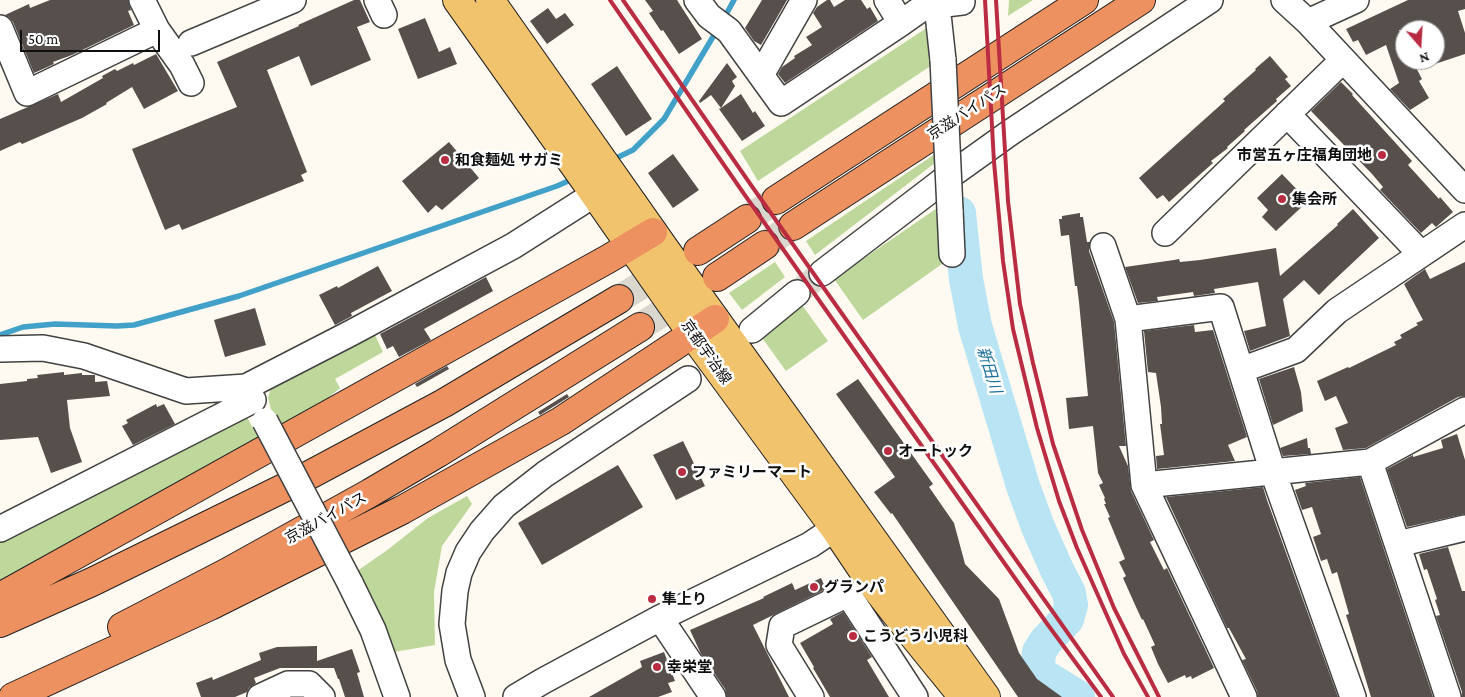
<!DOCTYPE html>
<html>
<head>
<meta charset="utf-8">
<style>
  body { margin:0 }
  #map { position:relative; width:1465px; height:697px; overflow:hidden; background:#fefaf1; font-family:"Crimson Pro",serif }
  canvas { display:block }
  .north { position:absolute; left:1395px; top:20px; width:50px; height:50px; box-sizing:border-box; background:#fff; border:1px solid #9f9f9f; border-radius:50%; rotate:161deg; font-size:14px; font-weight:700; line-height:20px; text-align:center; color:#0f0f0f }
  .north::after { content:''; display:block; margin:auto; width:18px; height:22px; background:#ba2c42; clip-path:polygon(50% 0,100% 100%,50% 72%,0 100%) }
  .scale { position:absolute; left:20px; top:30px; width:140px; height:22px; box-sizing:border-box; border:2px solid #0f0f0f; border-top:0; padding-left:6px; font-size:15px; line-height:18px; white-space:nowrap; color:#0f0f0f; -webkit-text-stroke:4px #fff; paint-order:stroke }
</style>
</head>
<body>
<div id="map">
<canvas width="1465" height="697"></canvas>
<div class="north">N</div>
<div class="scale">50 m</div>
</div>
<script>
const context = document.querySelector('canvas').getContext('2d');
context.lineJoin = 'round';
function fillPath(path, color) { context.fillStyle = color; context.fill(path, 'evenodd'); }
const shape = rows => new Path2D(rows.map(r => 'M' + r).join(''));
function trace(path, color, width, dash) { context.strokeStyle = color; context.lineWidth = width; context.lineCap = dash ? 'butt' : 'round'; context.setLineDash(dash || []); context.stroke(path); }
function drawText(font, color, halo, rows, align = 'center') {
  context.font = font + ' "Crimson Pro","Noto Sans JP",serif'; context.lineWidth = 5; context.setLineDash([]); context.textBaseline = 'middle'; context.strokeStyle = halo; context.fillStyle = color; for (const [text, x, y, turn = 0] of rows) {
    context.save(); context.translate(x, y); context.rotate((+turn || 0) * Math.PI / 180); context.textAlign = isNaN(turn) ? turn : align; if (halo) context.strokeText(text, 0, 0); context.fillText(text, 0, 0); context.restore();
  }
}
const forest = shape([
  [1009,0,1033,0,1008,16],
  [928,27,932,65,758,181,740,151],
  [935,154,935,163,815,255,806,241],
  [940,206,942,264,863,320,834,279],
  [775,262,785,277,742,310,729,293],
  [802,305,828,341,786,371,760,335],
  [375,335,383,352,335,379,340,388,304,418,277,431,268,398,271,387,296,373],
  [244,412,263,446,0,588,0,537],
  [467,496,472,504,442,546,434,592,435,645,394,652,357,571,386,551,428,518]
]);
const stream = shape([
  [723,20,734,0],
  [612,160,633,150,664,119,717,30],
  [0,335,23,327,55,324,117,326,134,325,239,296,557,186,575,178]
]);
const river = shape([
  [959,213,966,279,975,326,1023,486,1038,527,1058,572,1069,593,1071,605,1067,619,1046,641,1039,652,1038,666,1042,675,1078,697]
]);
const building = shape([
  [50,0,128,0,131,10,128,11,134,25,72,55,53,62,54,64,34,73,13,22,9,17,5,15,29,4,30,8],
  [354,0,360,0,370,22,357,27,371,60,311,86,299,56,267,70,307,172,301,175,304,181,182,230,179,224,165,230,132,149,237,107,217,62,299,26,298,25],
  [645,0,677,0,702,39,679,54,663,30,661,31,649,13,653,11],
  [762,0,787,0,761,45,754,41,745,28],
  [827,0,830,0,834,7,845,0,861,0,867,9,870,7,878,21,785,83,778,74,782,67,795,58,794,56,812,45,806,37,822,27,813,13,817,7],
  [1408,0,1465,0,1465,9,1458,11,1465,33,1465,54,1435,64,1435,30,1399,30,1405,45,1405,60,1412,60,1422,79,1419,81,1429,98,1410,110,1390,89,1399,83,1386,45,1366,55,1358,40,1353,42,1346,29],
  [548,8,556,19,565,13,574,25,547,44,530,21],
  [425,18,439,52,450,47,457,64,418,79,398,29],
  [156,54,178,91,144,109,132,87,106,103,107,104,82,118,22,144,20,142,0,151,0,119,58,94,61,102,103,78,102,76,115,69,117,71,133,63,134,65],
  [1270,56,1288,77,1285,79,1291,86,1276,99,1277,101,1244,130,1245,131,1227,147,1228,148,1211,161,1213,163,1169,202,1163,195,1157,199,1139,178,1225,101,1223,99,1256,70,1255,69],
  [727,63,737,77,732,81,735,86,721,108,741,94,753,113,755,111,765,126,742,141,719,109,721,108,711,95,700,103,699,101],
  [617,66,652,119,626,136,591,84],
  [1341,82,1353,94,1352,95,1412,161,1408,165,1439,199,1440,197,1453,212,1436,227,1432,223,1421,233,1380,190,1383,187,1372,174,1311,111],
  [449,142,479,178,442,210,436,205,428,213,402,181],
  [673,154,699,190,673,208,648,173],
  [1282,174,1308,201,1276,231,1262,217,1268,210,1257,198],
  [1353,209,1379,238,1329,285,1319,295,1304,280,1283,299,1290,336,1250,351,1244,331,1266,326,1258,282,1214,289,1215,293,1194,296,1193,292,1157,297,1158,301,1138,303,1125,267,1174,260,1179,259,1180,262,1200,260,1276,248,1280,276,1338,225,1337,224],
  [1080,213,1080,217,1083,217,1087,242,1090,242,1089,251,1114,322,1126,446,1119,446,1128,466,1131,491,1154,540,1150,542,1164,570,1167,568,1214,668,1192,679,1191,676,1186,678,1185,675,1168,683,1158,664,1151,647,1155,645,1143,619,1142,620,1136,607,1123,578,1126,576,1119,562,1125,559,1108,518,1110,517,1104,504,1106,504,1104,499,1105,498,1099,485,1103,483,1098,473,1093,426,1069,429,1066,398,1088,396,1079,302,1077,286,1075,286,1069,235,1061,236,1059,219,1062,219,1062,216],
  [1465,262,1465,396,1458,397,1366,448,1343,450,1335,428,1348,423,1336,396,1325,401,1317,381,1348,367,1349,368,1396,345,1394,342,1402,338,1400,335,1418,325,1416,323,1423,320,1404,284,1425,269,1430,279],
  [378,266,392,291,351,313,352,316,335,325,319,295,337,286,338,288],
  [486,277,493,291,424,329,431,340,399,357,393,346,387,349,380,334],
  [255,308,266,345,225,357,214,320],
  [1194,325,1195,332,1213,330,1247,437,1228,445,1235,461,1157,469,1156,456,1164,455,1160,424,1162,424,1161,407,1156,373,1148,372,1144,331],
  [447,366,449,369,417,387,415,384],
  [1294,367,1301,392,1303,411,1273,425,1259,379],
  [64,372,64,375,82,373,82,375,95,375,95,382,107,381,110,396,67,400,70,428,82,462,51,473,38,437,0,440,0,384,27,381,27,379,38,378,37,375],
  [858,379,933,484,929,487,954,523,965,564,999,599,1019,653,1037,679,1062,697,1018,697,892,513,891,514,874,492,895,477,836,394],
  [567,394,569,397,540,415,538,412],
  [156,404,157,407,164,404,175,424,133,445,122,426,128,423,126,420],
  [1457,434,1465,460,1465,514,1407,527,1387,469,1413,455,1413,457,1443,448,1441,440],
  [1307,438,1308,448,1310,448,1311,454,1283,456,1280,448],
  [683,441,705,486,676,500,653,455],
  [618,465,643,507,542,565,518,523],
  [1360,477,1398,592,1433,697,1371,697,1346,615,1349,614,1337,572,1332,574,1327,559,1321,561,1313,537,1321,534,1312,507,1302,510,1295,490,1306,486,1305,483],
  [1263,487,1267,500,1338,697,1258,697,1257,691,1242,660,1246,659,1229,628,1227,628,1166,497],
  [1448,547,1462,591,1465,591,1465,697,1462,697,1462,692,1436,616,1440,615,1435,600,1437,599,1427,569,1424,570,1419,554],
  [821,578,826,589,753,625,789,697,727,697,725,689,701,654,690,630,764,598,763,597,792,583,795,590],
  [843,612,872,657,867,660,889,697,830,697,813,668,814,667,800,643,833,624,830,619],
  [317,646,317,661,352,649,360,672,357,673,364,697,345,697,339,679,338,679,334,668,280,668,254,678,256,683,249,688,247,692,235,697,201,697,196,683,212,677,213,680,261,660,259,653,277,647],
  [664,652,675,681,668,683,672,692,658,697,589,697,642,667,640,661]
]);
const minorTunnel = shape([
  [797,293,822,273]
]);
const highwayTunnel = shape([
  [747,219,776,200],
  [765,245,793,226],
  [619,299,673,266],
  [640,327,693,293]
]);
const minor = shape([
  [142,0,157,30,182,65,191,83],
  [377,0,384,15],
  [697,0,709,16,729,31,781,103,901,23,887,0],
  [1284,0,1308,22,1465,190],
  [937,5,943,60],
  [1308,22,1356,0],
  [901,23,928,4,937,5,962,2],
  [0,28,27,93,157,30],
  [191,43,293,0],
  [761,75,804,0],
  [1287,114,1421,254],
  [950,210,952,254],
  [1165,233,1343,60],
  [1103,246,1128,319],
  [822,273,941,182,1011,132,1210,0],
  [752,330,797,293],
  [0,349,43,348,84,356,186,391,246,387,351,333,513,246,612,183],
  [1241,370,1296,350,1337,311,1465,225],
  [1370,462,1448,697],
  [1144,485,1370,462,1465,410],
  [0,529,253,400],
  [1398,544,1465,528],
  [350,583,373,630,397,697],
  [660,618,713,697],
  [260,697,288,684,309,684,322,697],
  [472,697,458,660,452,624,455,591,459,573,468,552,482,531,504,506,545,474,688,379],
  [516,697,543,681,660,618,810,545,852,517],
  [811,697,779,645,782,626,848,594,915,697],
  [1244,697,1144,485,1128,319,1221,307,1273,472,1353,697]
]);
const major = shape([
  [457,0,586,182,692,334,835,529,870,581,911,633,963,697],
  [490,0,665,249,986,697]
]);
const highway = shape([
  [776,200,1084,0],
  [793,226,1141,0],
  [698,251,747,219],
  [717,277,765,245],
  [0,597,608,259,653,232],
  [0,623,92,582,300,480,444,403,619,299],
  [122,627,226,573,370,493,438,453,640,327],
  [13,697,210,606,402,510,561,421,715,319]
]);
const rail = shape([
  [610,0,742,191,1048,625,1101,697],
  [623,0,751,185,1113,697],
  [985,0,994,162,1003,261,1013,329,1037,428,1059,501,1077,548,1108,618,1124,654,1148,697],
  [996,0,1008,201,1020,304,1033,363,1053,444,1082,530,1114,608,1159,697]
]);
const minorBridge = shape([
  [943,60,950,210],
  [265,421,350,583]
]);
const markers = [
  [1382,155,5,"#ba2c42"],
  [445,160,5,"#ba2c42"],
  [1282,199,5,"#ba2c42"],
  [888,451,5,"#ba2c42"],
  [682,472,5,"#ba2c42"],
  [814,587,5,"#ba2c42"],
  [652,599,5,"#ba2c42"],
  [853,636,5,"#ba2c42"],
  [657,667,5,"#ba2c42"]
];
const streetNames = [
  ["京滋バイパス",967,112,-33],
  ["京都宇治線",706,352,55],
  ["京滋バイパス",326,518,-29]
];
const poiNames = [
  ["市営五ヶ庄福角団地",1372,155,"right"],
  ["和食麺処 サガミ",455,160],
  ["集会所",1292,199],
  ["オートック",898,451],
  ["ファミリーマート",692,472],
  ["グランパ",824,587],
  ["隼上り",662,599],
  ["こうどう小児科",863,636],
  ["幸栄堂",667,667]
];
const waterNames = [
  ["新田川",989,370,73]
];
fillPath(forest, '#bed89c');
trace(stream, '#42a1c8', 5.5);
trace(river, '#b8e4f4', 34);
fillPath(building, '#574f4c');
trace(minorTunnel, '#dad7cf', 25, [25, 12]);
trace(highwayTunnel, '#dad7cf', 28, [28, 14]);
trace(minor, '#424242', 28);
trace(major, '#202020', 30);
trace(highway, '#202020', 30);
trace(minor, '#fff', 25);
trace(major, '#f2c36d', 28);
trace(highway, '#ee9160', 28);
trace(rail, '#ba2c42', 4);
trace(minorBridge, '#424242', 28, []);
trace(minorBridge, '#fff', 25);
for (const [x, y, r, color] of markers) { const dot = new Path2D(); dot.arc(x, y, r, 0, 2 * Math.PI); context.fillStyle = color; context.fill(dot); trace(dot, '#fff', 2); }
drawText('15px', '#0f0f0f', '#fff', streetNames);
drawText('bold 15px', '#0f0f0f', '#fff', poiNames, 'left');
drawText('italic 16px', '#1d739c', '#fff', waterNames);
</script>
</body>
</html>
